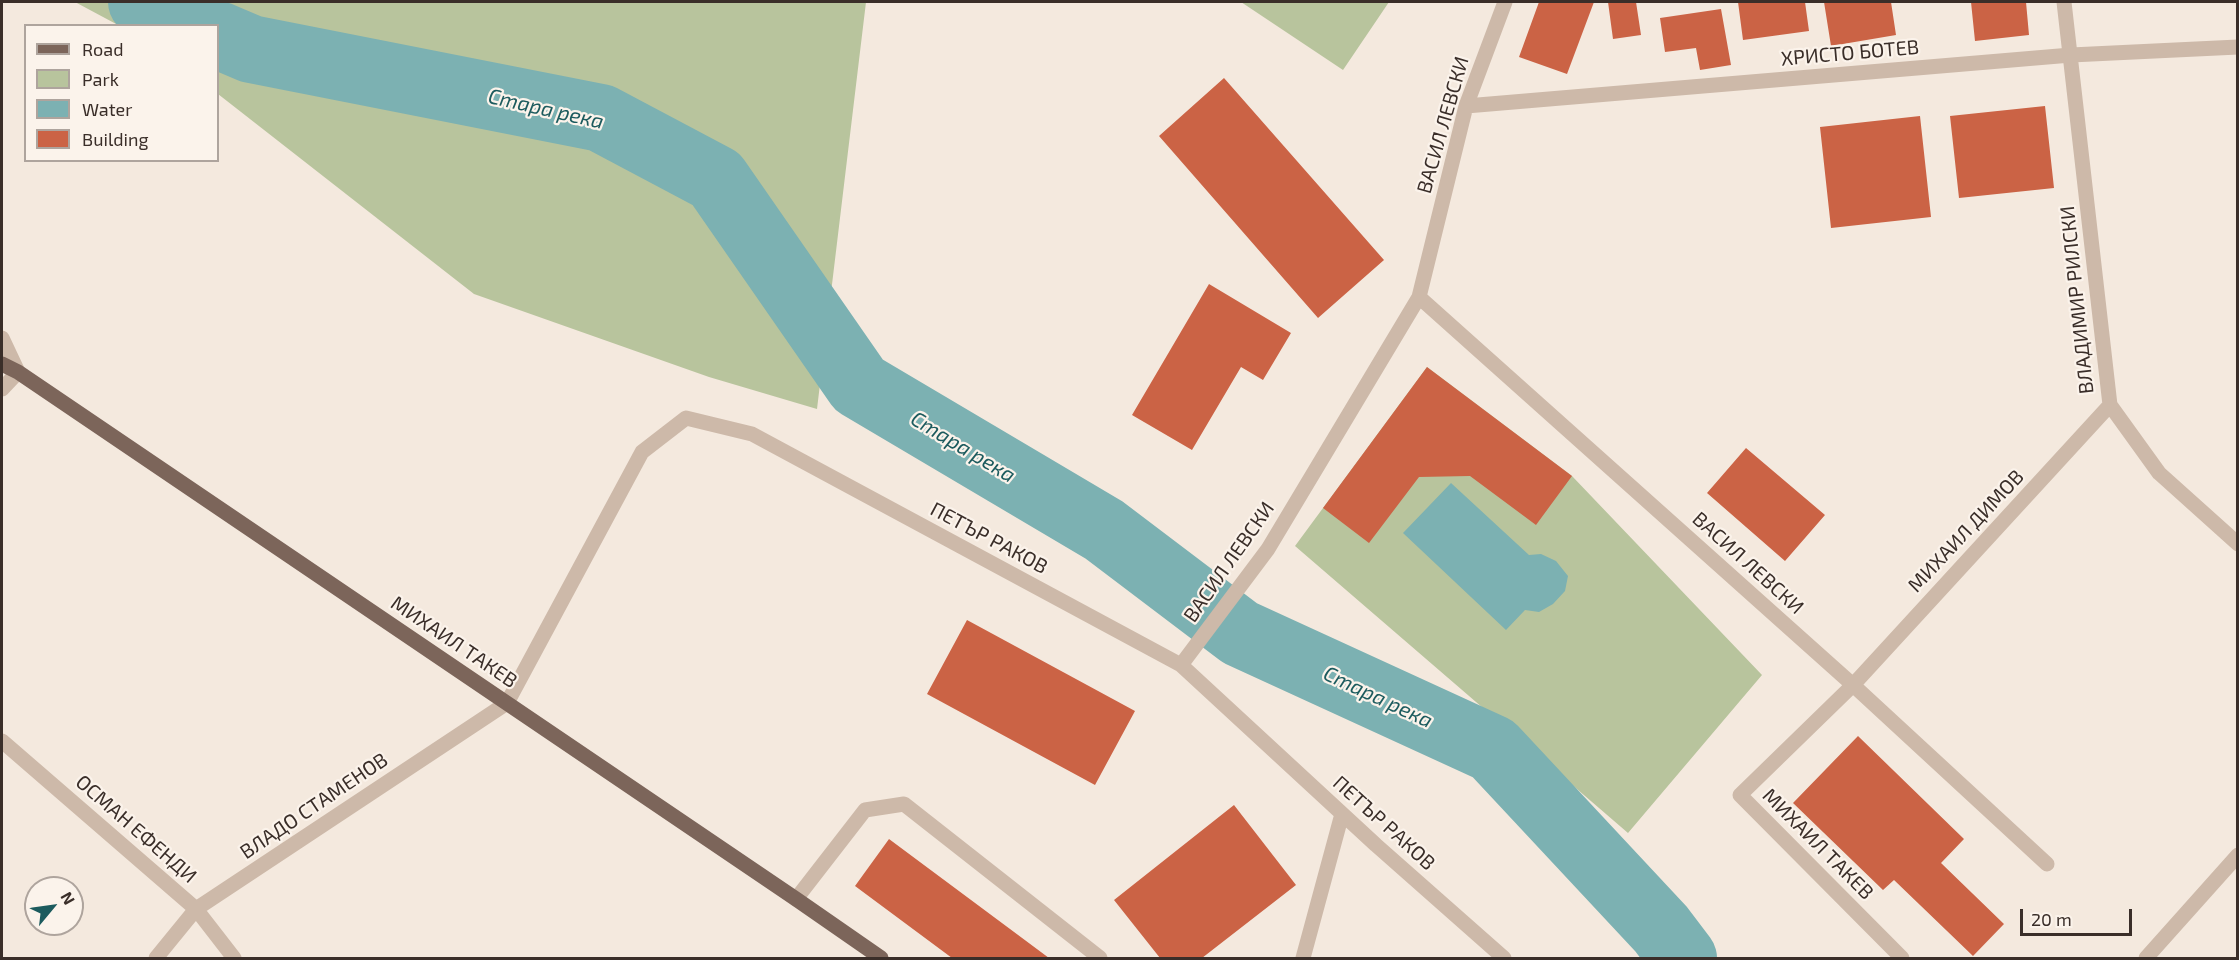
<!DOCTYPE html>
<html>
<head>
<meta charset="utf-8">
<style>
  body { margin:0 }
  #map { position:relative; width:2239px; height:960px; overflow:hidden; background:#f4e9de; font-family:"Exo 2",sans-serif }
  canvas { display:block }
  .frame { position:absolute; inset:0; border:3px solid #3a2e29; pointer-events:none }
  .legend { position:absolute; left:24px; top:24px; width:195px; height:138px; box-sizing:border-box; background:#fbf3eb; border:2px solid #aea49d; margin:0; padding:8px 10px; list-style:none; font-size:18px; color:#3a2e29 }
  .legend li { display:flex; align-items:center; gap:12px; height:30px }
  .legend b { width:30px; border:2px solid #aea49d }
  .north { position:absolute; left:24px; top:876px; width:60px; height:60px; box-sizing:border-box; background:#fbf3eb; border:2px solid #aea49d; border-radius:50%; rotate:61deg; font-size:16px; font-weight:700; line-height:24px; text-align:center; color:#3a2e29 }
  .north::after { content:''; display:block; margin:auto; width:21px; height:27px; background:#1c5b5e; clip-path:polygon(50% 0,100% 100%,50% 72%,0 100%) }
  .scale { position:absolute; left:2020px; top:909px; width:112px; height:27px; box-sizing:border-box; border:3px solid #3a2e29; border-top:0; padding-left:8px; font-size:18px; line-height:21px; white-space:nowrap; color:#3a2e29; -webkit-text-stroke:4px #fbf3eb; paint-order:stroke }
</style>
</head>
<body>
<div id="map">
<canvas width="2239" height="960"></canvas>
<div class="frame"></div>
<ul class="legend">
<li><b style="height:8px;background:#7c655a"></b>Road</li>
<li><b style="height:16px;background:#b8c49d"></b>Park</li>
<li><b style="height:16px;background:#7cb1b2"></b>Water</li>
<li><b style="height:16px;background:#cb6345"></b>Building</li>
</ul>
<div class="north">N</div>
<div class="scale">20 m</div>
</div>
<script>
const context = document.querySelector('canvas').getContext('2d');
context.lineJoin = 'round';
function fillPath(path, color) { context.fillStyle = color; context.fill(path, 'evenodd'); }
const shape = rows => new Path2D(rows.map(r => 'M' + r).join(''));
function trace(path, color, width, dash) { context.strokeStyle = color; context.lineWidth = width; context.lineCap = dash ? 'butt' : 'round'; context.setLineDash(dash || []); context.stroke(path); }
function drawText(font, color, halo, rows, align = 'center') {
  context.font = font + ' "Exo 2",sans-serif'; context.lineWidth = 4.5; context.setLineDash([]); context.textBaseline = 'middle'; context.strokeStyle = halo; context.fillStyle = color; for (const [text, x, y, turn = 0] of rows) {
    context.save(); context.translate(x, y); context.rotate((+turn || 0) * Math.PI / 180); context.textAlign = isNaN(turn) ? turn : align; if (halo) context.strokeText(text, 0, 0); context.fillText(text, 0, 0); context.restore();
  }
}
const green = shape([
  [75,2,866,2,817,409,709,377,474,294,218,94,218,26,118,25],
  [1241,2,1389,2,1343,70],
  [1427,367,1572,476,1762,675,1628,833,1295,546]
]);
const water = shape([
  [1451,483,1529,555,1541,554,1556,561,1568,576,1565,591,1553,604,1539,612,1525,610,1506,630,1403,533]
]);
const river = shape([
  [142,2,196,26],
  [218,35,251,49,601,118,716,179,859,385,1104,530,1240,633,1493,749,1661,929,1683,958]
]);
const building = shape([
  [1539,2,1594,2,1567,74,1519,57],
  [1608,2,1636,2,1641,35,1613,39],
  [1738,2,1805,2,1809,31,1743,40],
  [1824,2,1891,2,1896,35,1831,46],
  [1971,2,2026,2,2029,35,1975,41],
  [1721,9,1731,65,1700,70,1696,48,1665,52,1660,18],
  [1224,78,1384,260,1318,318,1159,136],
  [2045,106,2054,188,1959,198,1950,116],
  [1920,116,1931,217,1831,228,1820,127],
  [1209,284,1291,333,1263,380,1241,367,1192,450,1132,415],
  [1427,367,1572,476,1536,525,1470,476,1419,477,1369,543,1323,508],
  [1746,448,1825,515,1785,561,1707,493],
  [967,620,1135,711,1095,785,927,694],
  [1858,736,1964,839,1941,863,2004,924,1973,956,1894,880,1883,890,1793,803],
  [1234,805,1296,885,1202,958,1160,958,1114,900],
  [889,839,1049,958,952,958,855,886]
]);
const minor = shape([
  [2064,2,2110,405,2159,473,2238,544],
  [1466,106,2071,55,2238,47],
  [1419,297,1853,685,2047,864],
  [2,338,18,372,2,389],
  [1181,665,1268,549,1419,297,1466,106,1505,2],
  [2,741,196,909,234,958],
  [796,899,865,810,904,804,1100,958],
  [156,958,196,909,507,703,642,452,686,418,752,434,1181,665,1376,845,1504,958],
  [1303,958,1342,814],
  [1902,958,1740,795,1853,685,2110,405],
  [2146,958,2238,855]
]);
const major = shape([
  [2,364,18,372,796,899,881,958]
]);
const streetNames = [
  ["ХРИСТО БОТЕВ",1850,53,-5],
  ["ВАСИЛ ЛЕВСКИ",1443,125,-74],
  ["ВЛАДИМИР РИЛСКИ",2077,300,-96],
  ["МИХАИЛ ДИМОВ",1966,531,-47],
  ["ПЕТЪР РАКОВ",989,538,28],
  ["ВАСИЛ ЛЕВСКИ",1229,562,-55],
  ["ВАСИЛ ЛЕВСКИ",1748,563,42],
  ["МИХАИЛ ТАКЕВ",454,642,34],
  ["ВЛАДО СТАМЕНОВ",314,806,-34],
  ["ПЕТЪР РАКОВ",1384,823,42],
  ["ОСМАН ЕФЕНДИ",136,829,41],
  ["МИХАИЛ ТАКЕВ",1818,844,45]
];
const waterNames = [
  ["Стара река",546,109,13],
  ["Стара река",963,447,31],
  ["Стара река",1378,697,25]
];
fillPath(green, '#b8c49d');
fillPath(water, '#7cb1b2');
trace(river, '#7cb1b2', 68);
fillPath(building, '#cb6345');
trace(minor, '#cdb9a9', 15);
trace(major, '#7c655a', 15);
drawText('20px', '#3a2e29', '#fbf3eb', streetNames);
drawText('italic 21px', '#1c5b5e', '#fbf3eb', waterNames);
</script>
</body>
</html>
